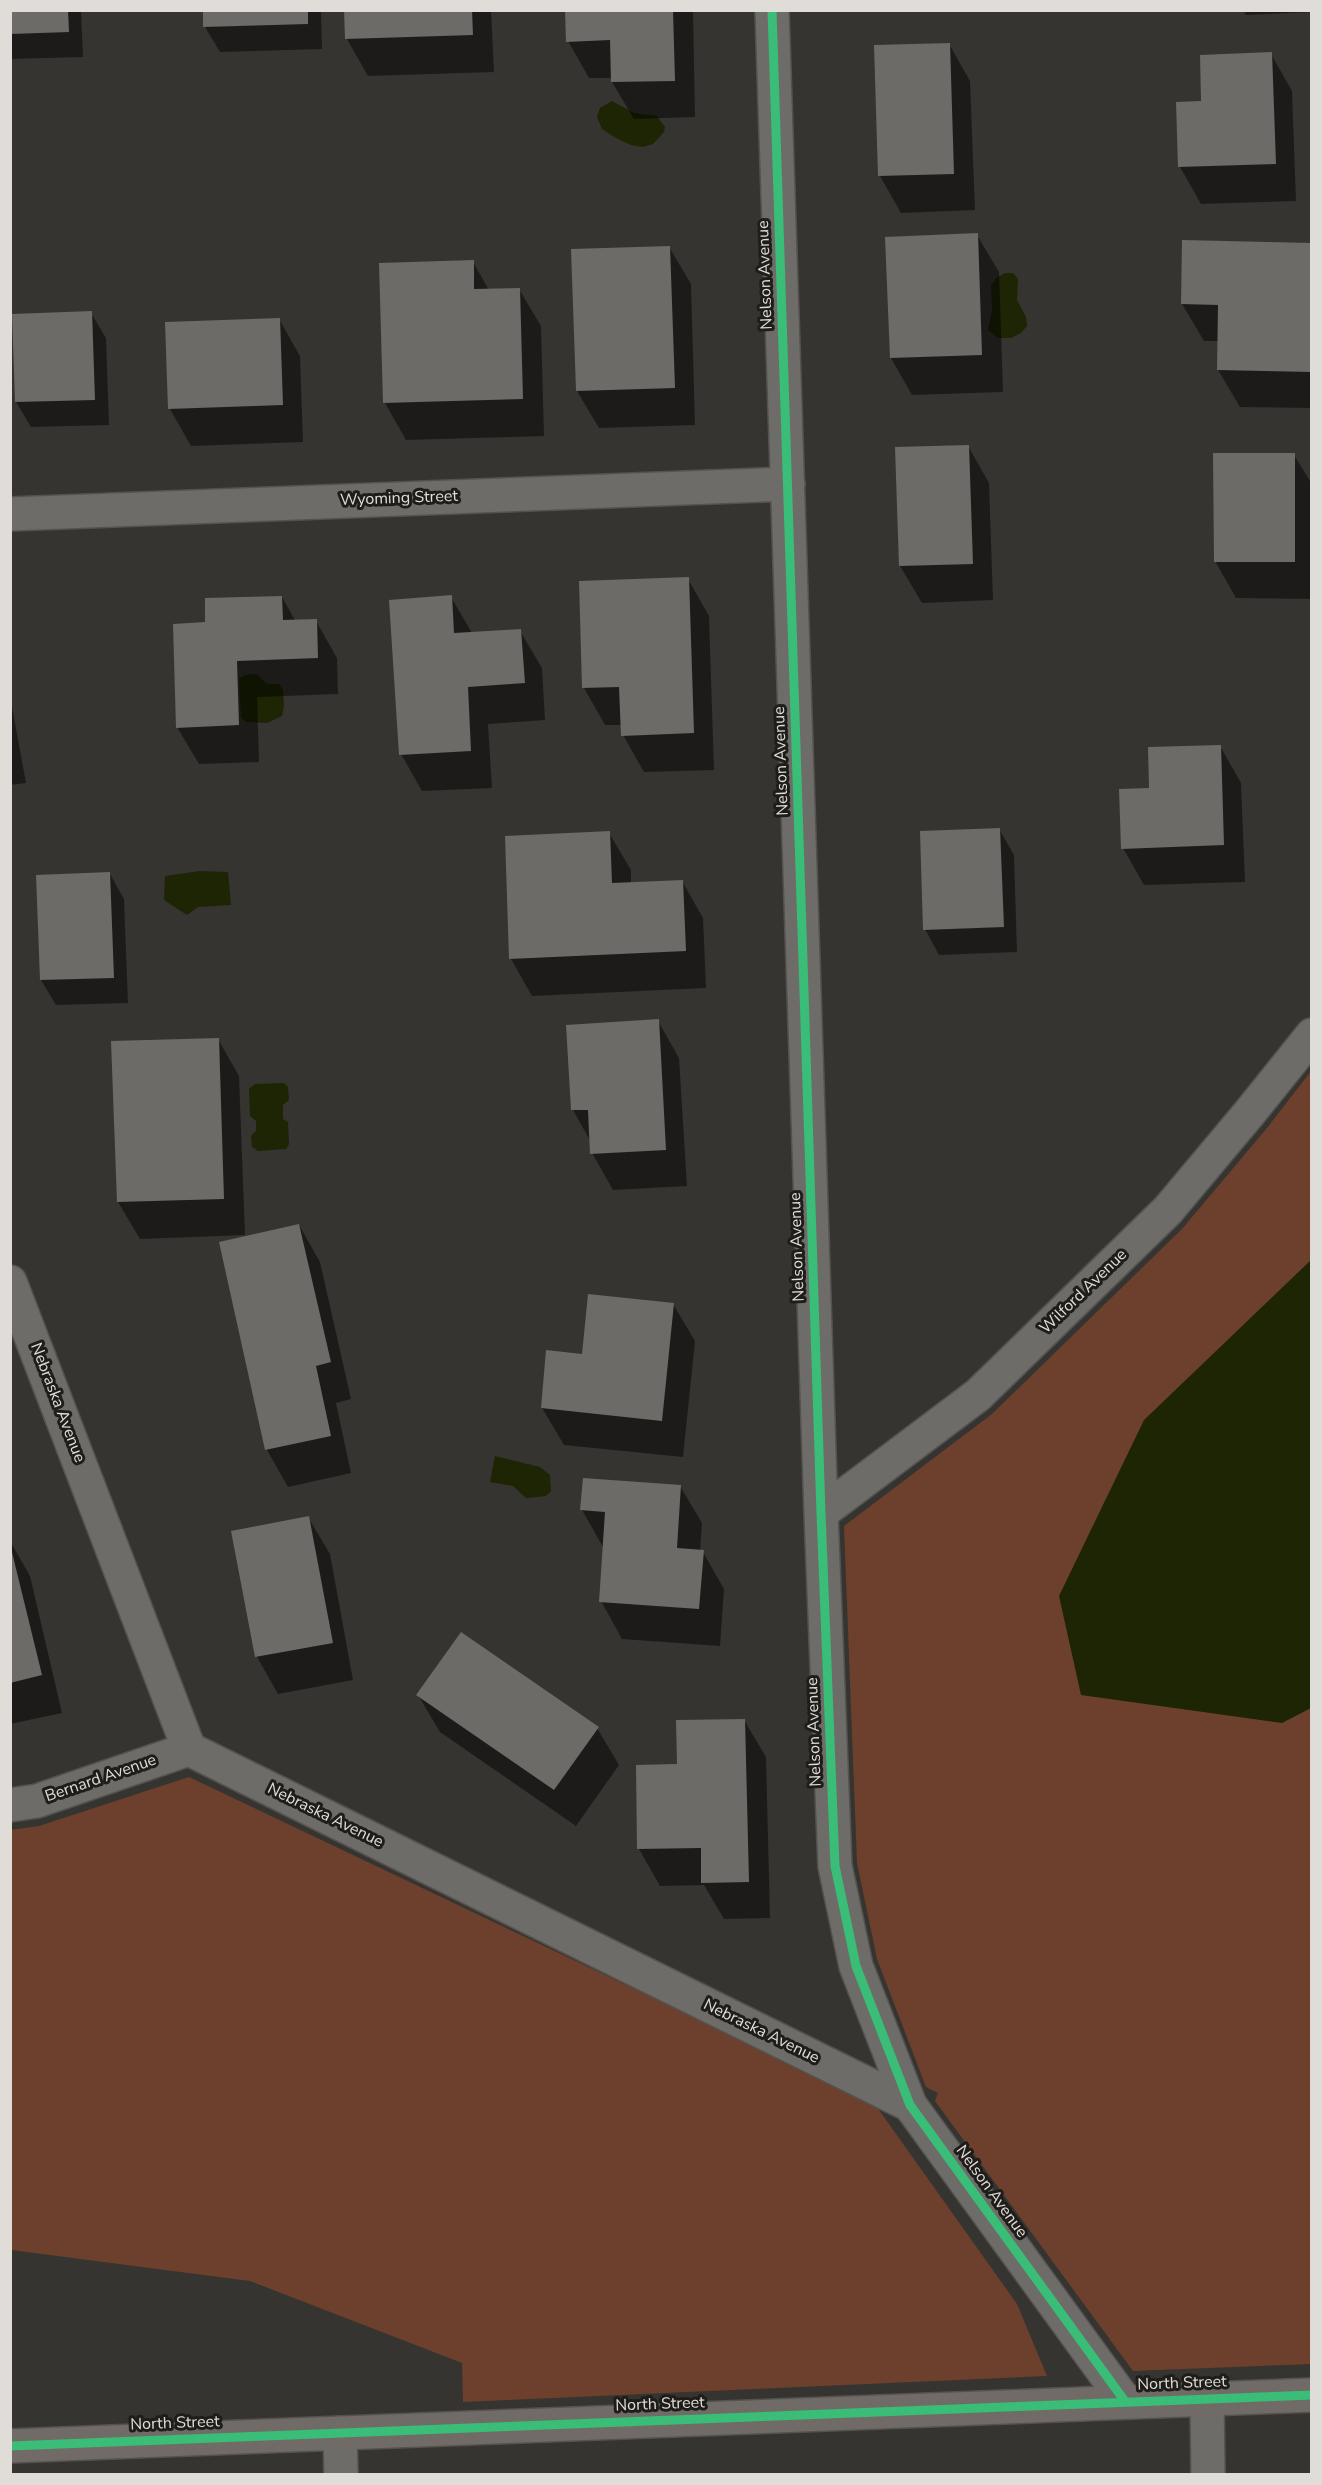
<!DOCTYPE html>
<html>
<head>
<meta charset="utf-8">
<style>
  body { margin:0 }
  #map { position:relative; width:1322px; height:2485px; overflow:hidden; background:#363430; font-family:"Nunito Sans",sans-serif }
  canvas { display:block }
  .frame { position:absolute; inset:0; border:12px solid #e0ddd8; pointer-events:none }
</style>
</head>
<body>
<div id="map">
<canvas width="1322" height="2485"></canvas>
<div class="frame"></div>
</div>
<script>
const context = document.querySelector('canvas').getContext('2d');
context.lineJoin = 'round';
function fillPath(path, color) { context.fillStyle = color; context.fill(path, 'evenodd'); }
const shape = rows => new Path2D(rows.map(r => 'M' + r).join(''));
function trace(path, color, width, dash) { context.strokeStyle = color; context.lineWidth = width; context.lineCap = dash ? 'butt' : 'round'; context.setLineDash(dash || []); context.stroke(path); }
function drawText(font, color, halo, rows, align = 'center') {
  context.font = font + ' "Nunito Sans",sans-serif'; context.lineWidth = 6; context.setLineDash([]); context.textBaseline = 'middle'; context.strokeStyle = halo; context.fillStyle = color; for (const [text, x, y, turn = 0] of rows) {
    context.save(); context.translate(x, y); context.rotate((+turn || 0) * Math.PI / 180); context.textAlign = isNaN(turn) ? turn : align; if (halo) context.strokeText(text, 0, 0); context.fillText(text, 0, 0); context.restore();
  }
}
const green = shape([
  [1311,1071,1311,2364,1133,2371,935,2101,938,2093,926,2087,877,1959,857,1863,844,1526,992,1414,1182,1229,1267,1128],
  [189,1777,874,2103,1017,2304,1047,2376,463,2402,462,2363,250,2281,11,2250,10,1830,39,1826]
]);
const water = shape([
  [612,101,634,113,657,116,665,127,664,132,653,144,643,147,631,145,616,138,602,129,597,117,600,108],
  [1005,273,1013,273,1018,279,1017,300,1026,317,1027,326,1021,333,1011,338,998,338,988,330,992,311,991,286,996,278],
  [257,674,267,684,279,684,283,690,284,706,282,716,267,723,246,722,241,717,239,679,245,675],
  [200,871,228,872,231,905,198,907,187,915,164,900,165,876],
  [284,1083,288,1087,289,1100,283,1105,283,1119,288,1122,289,1144,286,1149,258,1151,252,1147,251,1136,256,1131,256,1121,250,1116,249,1089,255,1084],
  [1311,1260,1311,1708,1282,1723,1081,1695,1059,1596,1144,1420],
  [495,1456,540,1467,550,1475,551,1491,546,1496,526,1498,513,1486,490,1482]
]);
const shadow = shape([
  [10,10,81,10,83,57,10,59],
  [204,10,321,10,322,49,220,52,205,27],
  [346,10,491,10,494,72,368,76,347,39],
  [567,10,693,10,695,117,634,119,612,82,612,78,589,78,568,41],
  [1243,10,1312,10,1312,12,1246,15],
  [949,44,970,81,975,210,901,213,880,176],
  [1271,54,1292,91,1296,201,1201,204,1180,167],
  [977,235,999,272,1003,392,912,395,891,358],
  [1312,244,1312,408,1240,407,1218,370,1219,341,1204,341,1182,304],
  [669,247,691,284,695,425,599,428,577,391,572,250],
  [473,262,489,290,519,289,541,326,544,436,406,440,385,403],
  [91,313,106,338,109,425,31,427,16,402,13,316],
  [279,319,300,356,303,442,191,446,170,409],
  [968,446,989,483,993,600,922,603,900,566],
  [1294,455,1312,484,1312,599,1236,598,1215,561],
  [688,579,709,616,714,770,644,772,623,735,622,725,605,725,584,688,580,582],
  [282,597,296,622,316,621,337,658,338,694,257,697,259,762,199,764,177,727,207,624],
  [451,597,472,633,520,631,542,668,545,720,488,724,492,788,422,791,401,754],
  [10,696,26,783,10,785],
  [1220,746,1241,783,1245,882,1144,885,1123,848],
  [999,829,1014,855,1017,952,939,955,925,929],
  [609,833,631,870,631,883,682,881,703,918,706,988,532,996,511,959],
  [110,874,124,899,128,1003,56,1005,41,980,38,876],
  [658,1021,679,1058,687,1186,613,1190,592,1153,591,1142,573,1110],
  [218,1039,239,1076,245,1235,140,1239,118,1202],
  [299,1225,320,1262,351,1399,336,1403,351,1473,288,1487,267,1450],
  [673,1304,695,1341,683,1457,564,1445,542,1408,548,1351,583,1355],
  [680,1486,702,1523,700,1552,703,1552,724,1589,720,1646,622,1639,601,1601,603,1547,582,1510],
  [308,1517,330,1554,353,1680,278,1694,257,1657,233,1532],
  [10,1541,30,1576,62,1713,10,1724],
  [418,1695,597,1728,619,1765,576,1826,440,1732],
  [744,1720,766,1757,770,1918,724,1919,704,1885,660,1886,639,1849,678,1766]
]);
const building = shape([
  [10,10,68,10,69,32,10,34],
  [203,10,308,10,308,24,203,27],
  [344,10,472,10,473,35,345,39],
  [565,10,673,10,675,81,611,82,610,40,566,42],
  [950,43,954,174,878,176,874,45],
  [1272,52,1276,164,1178,167,1176,102,1201,101,1200,55],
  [978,233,982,355,890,358,885,237],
  [1182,240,1312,243,1312,372,1217,370,1218,305,1181,304],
  [670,246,675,388,576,391,571,249],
  [474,260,474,289,520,288,523,399,383,403,379,263],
  [92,311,95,400,15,402,12,314],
  [280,318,283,405,168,409,165,322],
  [969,445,973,564,899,566,895,447],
  [1213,453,1295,453,1295,562,1214,562],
  [689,577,694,733,621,736,619,687,582,688,579,581],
  [452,595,454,633,521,629,525,683,468,687,471,751,399,755,389,600],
  [282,596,283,620,317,619,318,658,237,661,239,725,176,728,173,624,205,622,205,598],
  [1221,745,1224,845,1121,849,1119,789,1149,788,1148,747],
  [1000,828,1004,927,923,930,920,831],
  [610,831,612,883,683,880,686,951,509,959,505,836],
  [110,872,114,978,40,980,36,875],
  [659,1019,666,1150,590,1154,588,1110,571,1110,566,1025],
  [219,1038,224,1199,117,1202,111,1041],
  [299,1224,331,1362,316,1366,331,1436,265,1450,219,1242],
  [588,1294,674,1303,662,1421,541,1408,546,1350,582,1354],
  [583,1478,681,1485,677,1548,704,1550,699,1609,599,1602,605,1512,580,1510],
  [309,1516,333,1643,255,1657,231,1531],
  [10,1544,42,1675,10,1683],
  [461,1632,599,1727,554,1790,416,1695],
  [745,1719,749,1882,701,1883,701,1848,637,1849,636,1765,677,1764,676,1720]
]);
const street = shape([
  [772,10,821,1513,835,1866,856,1966,910,2105,1124,2400],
  [10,514,788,484],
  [10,1282,189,1749,910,2105],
  [821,1513,978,1395,1168,1210,1251,1111,1312,1035],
  [10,1805,37,1801,189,1749],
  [1207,2398,1208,2474],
  [340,2433,341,2474]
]);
const secondary = shape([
  [10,2446,1312,2395]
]);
const cycleway = shape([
  [772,10,821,1513,835,1866,856,1966,910,2105,1124,2400],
  [10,2446,1312,2395]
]);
const streetNames = [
  ["Nelson Avenue",766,275,-92],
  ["Wyoming Street",399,499,-2],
  ["Nelson Avenue",782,761,-92],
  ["Nelson Avenue",798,1247,-92],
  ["Wilford Avenue",1084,1292,-44],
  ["Nebraska Avenue",57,1403,69],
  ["Nelson Avenue",815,1732,-92],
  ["Bernard Avenue",101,1779,-19],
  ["Nebraska Avenue",325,1816,26],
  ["Nebraska Avenue",761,2032,26],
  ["Nelson Avenue",991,2192,54],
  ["North Street",1182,2384,-2],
  ["North Street",660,2405,-2],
  ["North Street",175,2424,-2]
];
fillPath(green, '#6c402c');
fillPath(water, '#1d2504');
fillPath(shadow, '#0007');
fillPath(building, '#6c6b67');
trace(street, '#54524e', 36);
trace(secondary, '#54524e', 36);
trace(street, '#6e6c68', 33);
trace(secondary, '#706b66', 33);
trace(cycleway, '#3abd76', 9);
drawText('16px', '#e0ddd8', '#1f1d19', streetNames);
</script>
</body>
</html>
